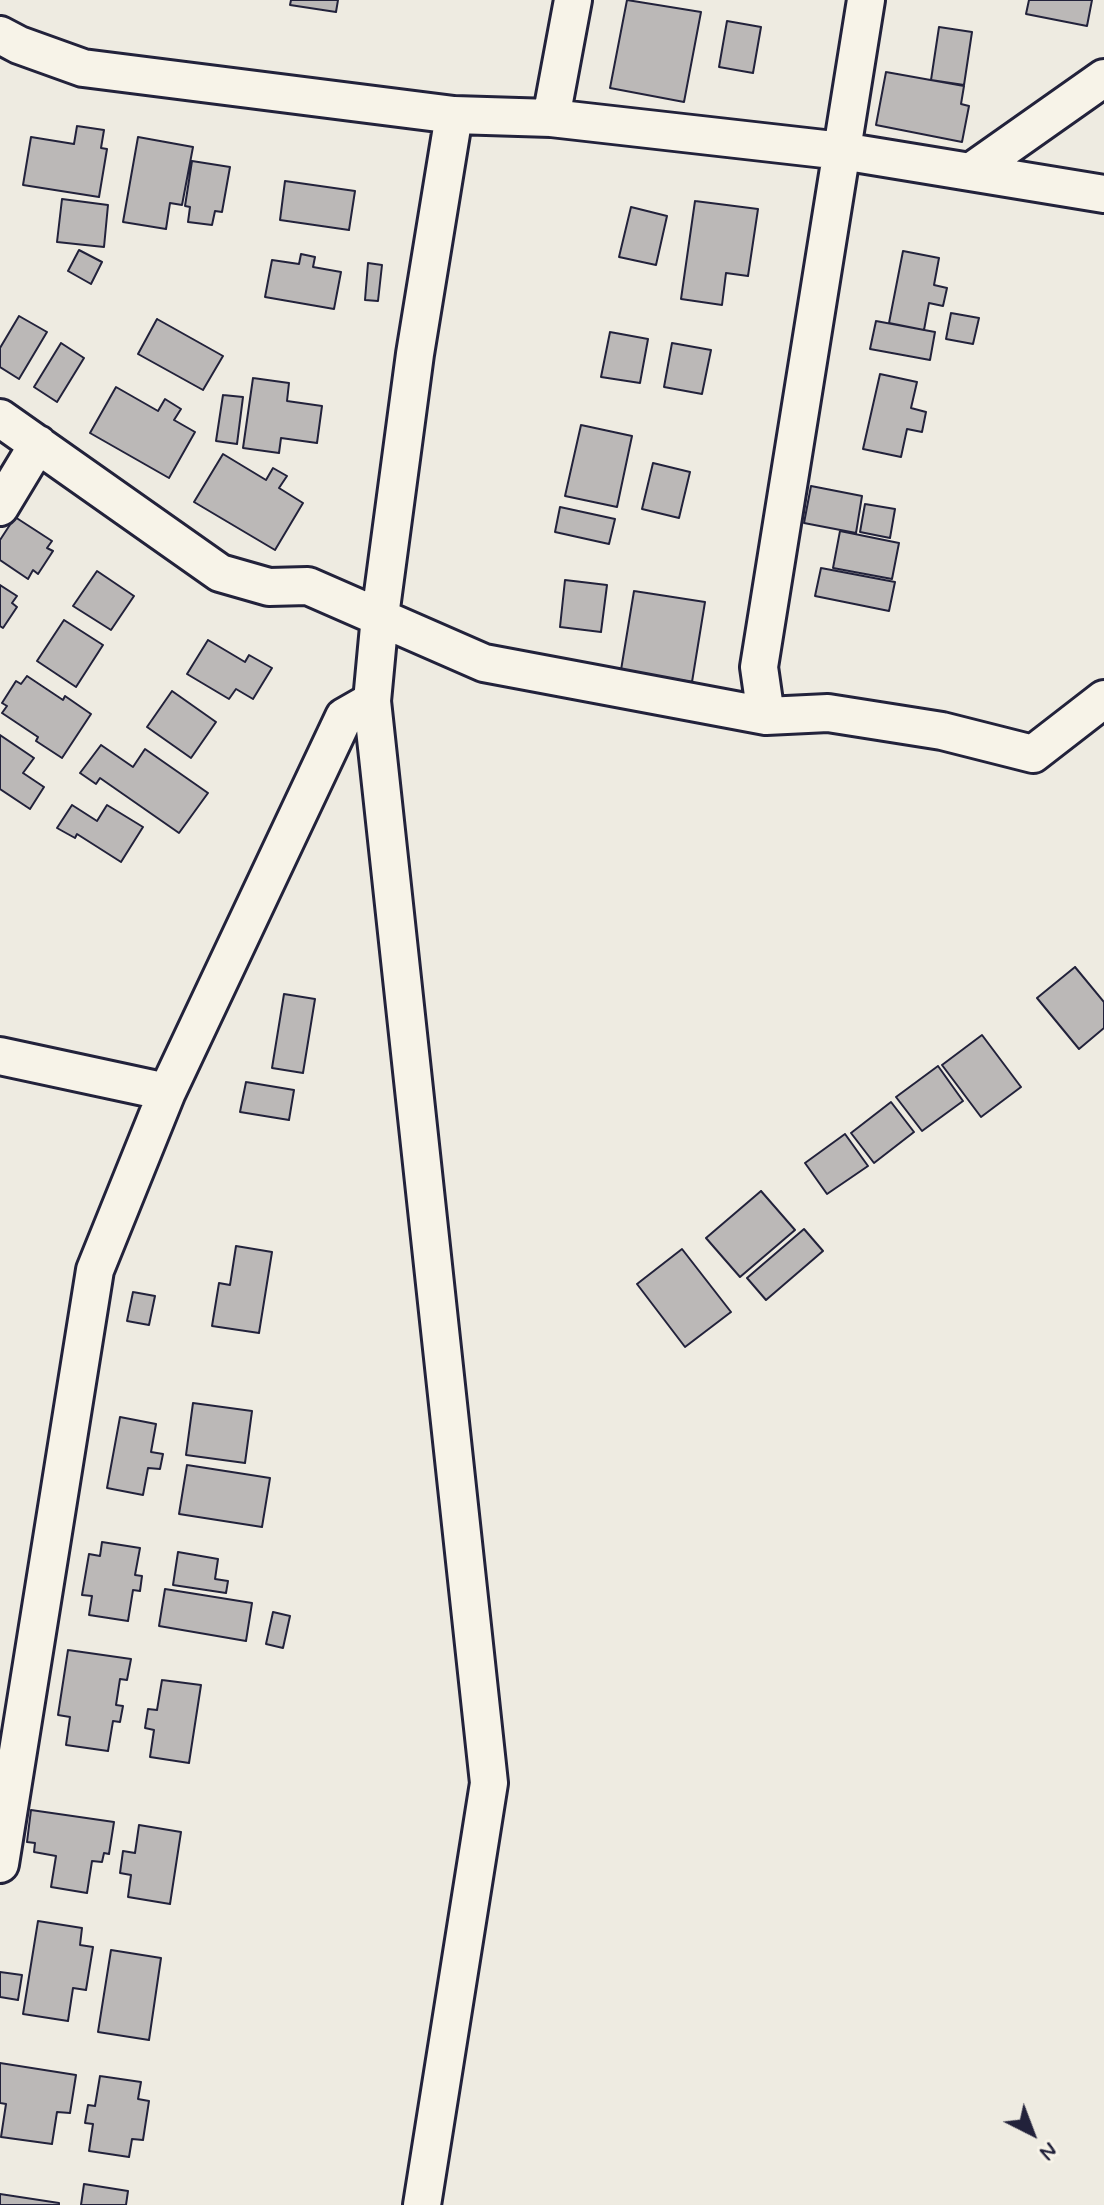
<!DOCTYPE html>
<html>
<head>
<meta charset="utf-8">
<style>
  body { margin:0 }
  #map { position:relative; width:1104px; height:2205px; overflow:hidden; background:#eeebe1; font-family:Mynerve,sans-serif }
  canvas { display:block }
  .north { position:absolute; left:992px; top:2093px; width:80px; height:80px; -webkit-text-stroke:6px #f7f3e8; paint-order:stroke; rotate:138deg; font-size:22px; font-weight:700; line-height:32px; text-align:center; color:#22223b }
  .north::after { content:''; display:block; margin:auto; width:28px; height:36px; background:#22223b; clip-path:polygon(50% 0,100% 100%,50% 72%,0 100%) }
</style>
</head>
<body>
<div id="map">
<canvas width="1104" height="2205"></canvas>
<div class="north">N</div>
</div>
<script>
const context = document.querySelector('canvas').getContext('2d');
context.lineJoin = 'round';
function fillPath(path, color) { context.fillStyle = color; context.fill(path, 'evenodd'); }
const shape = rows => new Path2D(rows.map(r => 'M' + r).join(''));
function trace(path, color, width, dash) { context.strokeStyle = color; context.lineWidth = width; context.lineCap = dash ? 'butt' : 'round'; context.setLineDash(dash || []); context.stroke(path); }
const building = shape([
  [291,0,338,0,336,12,290,5,291,0],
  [627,0,701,12,684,102,610,88,627,0],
  [1029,0,1092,0,1087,26,1026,14,1029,0],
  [727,21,761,27,753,73,719,67,727,21],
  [939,27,972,32,964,85,931,80,939,27],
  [886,72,964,86,961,104,969,106,962,142,876,125,886,72],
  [77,126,104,130,101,148,107,149,99,197,23,185,31,137,74,144,77,126],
  [138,137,193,147,182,205,170,203,166,229,123,222,138,137],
  [192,161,230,167,222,212,215,211,212,225,188,222,190,207,185,206,192,161],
  [285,181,355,191,349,230,280,220,285,181],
  [62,199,108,205,104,247,57,242,62,199],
  [695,201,758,209,748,276,726,273,722,305,681,299,695,201],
  [631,207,667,216,656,265,619,257,631,207],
  [79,250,102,262,91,284,68,271,79,250],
  [903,251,939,258,934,285,947,288,943,306,929,303,924,330,889,323,903,251],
  [301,254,315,257,313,267,341,272,334,309,265,297,272,260,299,264,301,254],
  [368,263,382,265,378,301,365,300,368,263],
  [951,313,979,318,973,344,946,339,951,313],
  [19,316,47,332,19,379,0,367,0,348,19,316],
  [157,319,223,356,203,390,138,354,157,319],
  [876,321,935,332,930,360,870,349,876,321],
  [610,332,648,339,640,383,601,377,610,332],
  [61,343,84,358,57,402,34,387,61,343],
  [672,343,711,350,702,394,664,387,672,343],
  [880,374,917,382,911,408,926,412,922,432,907,429,901,457,863,449,880,374],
  [253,378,289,383,287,401,322,406,317,443,281,438,279,453,243,448,253,378],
  [116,387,158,411,165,399,181,409,174,420,195,432,169,478,90,433,116,387],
  [223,395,243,397,237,444,216,441,223,395],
  [581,425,632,436,617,507,565,496,581,425],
  [223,454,266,480,273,468,287,476,279,488,303,503,275,550,194,502,223,454],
  [653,463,690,472,679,518,642,509,653,463],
  [811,486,862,496,856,533,804,523,811,486],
  [865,504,895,509,890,538,860,532,865,504],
  [560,507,615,519,609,544,555,532,560,507],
  [15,517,52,541,47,548,53,551,38,574,33,570,28,579,0,560,0,540,15,517],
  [840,531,899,543,892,579,833,568,840,531],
  [821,568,895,582,889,611,815,596,821,568],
  [97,571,134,596,111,630,73,606,97,571],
  [565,580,607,585,601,632,560,627,565,580],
  [0,585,17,596,12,603,17,607,3,628,0,626,0,585],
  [634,591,705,602,692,682,621,670,634,591],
  [64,620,103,645,76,687,37,661,64,620],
  [208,640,245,662,249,655,272,668,253,699,236,689,229,699,187,674,208,640],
  [27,676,63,700,65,696,91,714,62,758,36,741,38,737,2,713,7,706,2,703,16,681,21,684,27,676],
  [172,691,216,722,191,758,147,727,172,691],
  [0,735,34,758,23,773,44,787,30,809,0,789,0,735],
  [101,745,133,767,145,749,208,793,179,833,100,778,96,784,80,773,101,745],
  [72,805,97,821,107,805,143,827,121,862,77,834,75,838,57,828,72,805],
  [1075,967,1104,1002,1104,1028,1079,1049,1037,998,1075,967],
  [284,994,315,999,303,1073,272,1068,284,994],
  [982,1035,1021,1087,981,1117,942,1065,982,1035],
  [938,1066,963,1101,922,1131,896,1097,938,1066],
  [246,1082,294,1090,289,1120,240,1112,246,1082],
  [891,1102,914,1132,874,1163,851,1133,891,1102],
  [845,1134,868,1166,827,1194,805,1163,845,1134],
  [761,1191,795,1230,740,1277,706,1238,761,1191],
  [804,1229,823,1251,766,1300,747,1278,804,1229],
  [236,1246,272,1252,259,1333,212,1326,219,1283,230,1285,236,1246],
  [682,1249,731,1312,685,1347,637,1284,682,1249],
  [133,1292,155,1296,149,1325,127,1321,133,1292],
  [193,1403,252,1411,245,1463,186,1455,193,1403],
  [120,1417,156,1424,151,1452,163,1454,160,1469,148,1468,143,1495,107,1488,120,1417],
  [187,1465,270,1478,262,1527,179,1514,187,1465],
  [102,1542,140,1548,135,1575,142,1576,140,1591,133,1590,128,1621,89,1615,92,1596,82,1595,89,1554,100,1556,102,1542],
  [178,1552,218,1559,215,1579,228,1581,226,1593,173,1585,178,1552],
  [165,1589,252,1603,246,1641,159,1626,165,1589],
  [273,1612,290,1616,283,1648,266,1644,273,1612],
  [68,1650,131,1659,127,1680,120,1679,116,1705,123,1706,120,1722,113,1721,108,1751,66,1745,70,1717,58,1715,68,1650],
  [162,1680,201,1685,189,1763,150,1757,154,1730,145,1728,148,1709,157,1710,162,1680],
  [31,1810,114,1822,109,1854,104,1853,102,1862,92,1861,87,1893,51,1887,56,1856,34,1852,35,1843,27,1842,31,1810],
  [139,1825,181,1832,170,1904,128,1897,131,1875,120,1873,123,1851,135,1853,139,1825],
  [38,1921,82,1928,80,1945,93,1947,86,1990,73,1988,68,2021,23,2014,38,1921],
  [111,1950,161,1958,149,2040,98,2032,111,1950],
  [0,1972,22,1975,18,2000,0,1997,0,1972],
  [0,2063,76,2075,70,2113,57,2112,52,2144,1,2137,6,2104,0,2103,0,2063],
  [100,2076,141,2082,138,2099,149,2101,143,2140,132,2139,129,2157,89,2151,93,2124,85,2123,88,2105,95,2106,100,2076],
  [84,2184,128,2191,126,2205,81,2205,84,2184],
  [0,2194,59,2203,59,2205,0,2205,0,2194]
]);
const street = shape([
  [0,35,19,45,83,68,454,115,551,118,842,151,1104,194],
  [551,118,573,0],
  [972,171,1104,78],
  [0,418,220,573,269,587,308,586,484,663,766,716,828,713,942,731,1033,754,1104,699],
  [0,507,38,444],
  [766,716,759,667,866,0],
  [0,1056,167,1092],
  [0,1864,95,1270,167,1092,344,717,372,701],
  [422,2205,489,1783,372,701,380,616,415,354,454,115]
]);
fillPath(building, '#bbb8b7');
trace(building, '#22223b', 2);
trace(street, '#22223b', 42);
trace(street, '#f7f3e8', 36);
</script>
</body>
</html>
